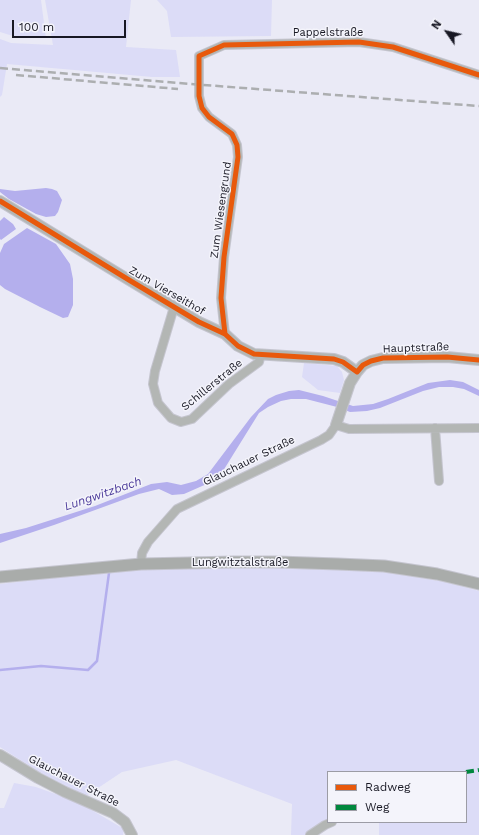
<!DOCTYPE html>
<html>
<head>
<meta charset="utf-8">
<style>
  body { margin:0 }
  #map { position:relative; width:479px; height:835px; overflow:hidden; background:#eaeaf6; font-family:"Work Sans",sans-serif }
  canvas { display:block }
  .legend { position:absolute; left:327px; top:771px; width:140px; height:52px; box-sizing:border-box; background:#f4f4fb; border:1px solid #9c9ca5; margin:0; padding:5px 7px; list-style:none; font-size:12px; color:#181824 }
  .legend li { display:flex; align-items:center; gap:8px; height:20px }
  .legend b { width:20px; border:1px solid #9c9ca5 }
  .north { position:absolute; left:427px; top:12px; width:40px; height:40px; -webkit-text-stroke:3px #f4f4fb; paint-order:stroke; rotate:304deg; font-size:11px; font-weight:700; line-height:16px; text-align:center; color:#181824 }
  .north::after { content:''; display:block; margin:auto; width:14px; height:18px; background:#181824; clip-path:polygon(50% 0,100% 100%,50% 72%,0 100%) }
  .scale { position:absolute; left:12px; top:20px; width:114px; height:18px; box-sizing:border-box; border:2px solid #181824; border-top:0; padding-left:5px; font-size:12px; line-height:14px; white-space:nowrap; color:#181824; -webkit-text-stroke:3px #f4f4fb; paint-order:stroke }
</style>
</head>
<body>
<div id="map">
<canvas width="479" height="835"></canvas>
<ul class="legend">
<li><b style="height:5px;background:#e8590c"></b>Radweg</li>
<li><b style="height:5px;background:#00873e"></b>Weg</li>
</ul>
<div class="north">N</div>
<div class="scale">100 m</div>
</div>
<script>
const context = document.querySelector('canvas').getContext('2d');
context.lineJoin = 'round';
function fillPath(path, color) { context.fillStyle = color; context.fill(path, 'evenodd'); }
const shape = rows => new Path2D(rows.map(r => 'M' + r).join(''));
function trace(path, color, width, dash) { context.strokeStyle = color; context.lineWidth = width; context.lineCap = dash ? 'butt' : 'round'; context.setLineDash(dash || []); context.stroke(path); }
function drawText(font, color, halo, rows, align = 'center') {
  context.font = font + ' "Work Sans",sans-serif'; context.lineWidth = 3; context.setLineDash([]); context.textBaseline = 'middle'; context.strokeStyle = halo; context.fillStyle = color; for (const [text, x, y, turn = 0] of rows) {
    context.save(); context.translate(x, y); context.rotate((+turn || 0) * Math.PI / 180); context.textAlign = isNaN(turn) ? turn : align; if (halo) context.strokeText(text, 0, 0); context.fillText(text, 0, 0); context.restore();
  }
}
const green = shape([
  [0,0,41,0,46,38,13,36,0,32],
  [45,0,131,0,126,47,176,50,180,77,152,77,7,64,2,95,0,97,0,39,11,43,53,45],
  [157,0,272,0,271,36,171,37,167,11],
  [304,363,337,366,342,372,344,380,340,393,318,390,302,377],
  [279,567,384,572,445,582,479,591,479,835,379,835,379,822,466,822,466,772,328,772,328,822,310,835,291,835,292,804,176,760,122,772,86,796,47,777,0,747,0,584,86,574,140,569],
  [14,783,36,787,78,802,124,829,123,835,0,835,0,808,4,808]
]);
const water = shape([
  [46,188,52,189,57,191,62,200,58,212,55,216,46,217,36,214,9,199,0,192,0,189,15,191],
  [4,217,13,224,16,229,1,240,0,239,0,221],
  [27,228,56,244,70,264,73,279,73,305,68,317,63,318,40,307,5,289,0,285,0,253,4,244],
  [450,380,463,382,479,390,479,396,464,389,453,387,439,387,423,391,380,408,367,411,350,412,337,407,306,399,291,399,281,401,268,407,259,413,218,479,184,494,172,495,159,489,139,494,54,525,0,543,0,534,26,528,95,506,151,484,167,482,181,485,196,481,208,474,251,417,268,399,276,395,289,391,299,390,323,396,353,406,373,404,388,399,428,383]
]);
const stream = shape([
  [0,670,41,666,88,670,97,661,109,573]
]);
const minor = shape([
  [174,307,155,371,153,384,158,403,171,418,181,422,192,419,229,384,259,362,261,354],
  [225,334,221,298,224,257,238,157,237,145,232,134,209,117,202,108,199,96,199,56,224,45,359,42,393,47,479,75],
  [435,428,439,481],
  [141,564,142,553,148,542,177,509,321,440,329,435,336,425,349,429,479,428],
  [310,835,325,825,332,822]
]);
const tertiary = shape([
  [0,201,129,280,199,322,225,334,238,346,254,354,334,359,343,362,357,372],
  [336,425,350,383,357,372,363,365,371,361,383,358,447,357,479,360],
  [0,755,38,778,65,792,113,813,125,822,132,835]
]);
const secondary = shape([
  [0,577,141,564,234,562,278,562,338,564,384,566,437,574,479,584]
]);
const rail = shape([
  [0,68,191,84,479,106],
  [16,75,178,89]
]);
const quiet = shape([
  [466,772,479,770]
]);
const cycleway = shape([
  [0,201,129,280,199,322,225,334,238,346,254,354,334,359,343,362,357,372,363,365,371,361,383,358,447,357,479,360],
  [225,334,221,298,224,257,238,157,237,145,232,134,209,117,202,108,199,96,199,56,224,45,359,42,393,47,479,75]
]);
const streetNames = [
  ["Pappelstraße",328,33],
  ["Zum Wiesengrund",221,210,-82],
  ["Zum Vierseithof",167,291,30],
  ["Hauptstraße",416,348,-2],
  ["Schillerstraße",212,385,-39],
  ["Glauchauer Straße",249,461,-26],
  ["Lungwitztalstraße",240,563],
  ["Glauchauer Straße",74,781,27]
];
const waterNames = [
  ["Lungwitzbach",103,494,-19]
];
fillPath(green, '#dcdcf7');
fillPath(water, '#b4afed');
trace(stream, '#b4afed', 2.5);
trace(minor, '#c5c5cf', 10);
trace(tertiary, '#c5c5cf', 12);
trace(secondary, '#c5c5cf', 13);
trace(minor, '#b3b6b4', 8);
trace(tertiary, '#b3b6b4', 10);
trace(secondary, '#a9acaa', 11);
trace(rail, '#acaeb0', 2.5, [8, 4]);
trace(quiet, '#00873e', 4, [8, 4]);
trace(cycleway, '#e8590c', 5);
drawText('11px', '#181824', '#f4f4fb', streetNames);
drawText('italic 12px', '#4c3b9a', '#f4f4fb', waterNames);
</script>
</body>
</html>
